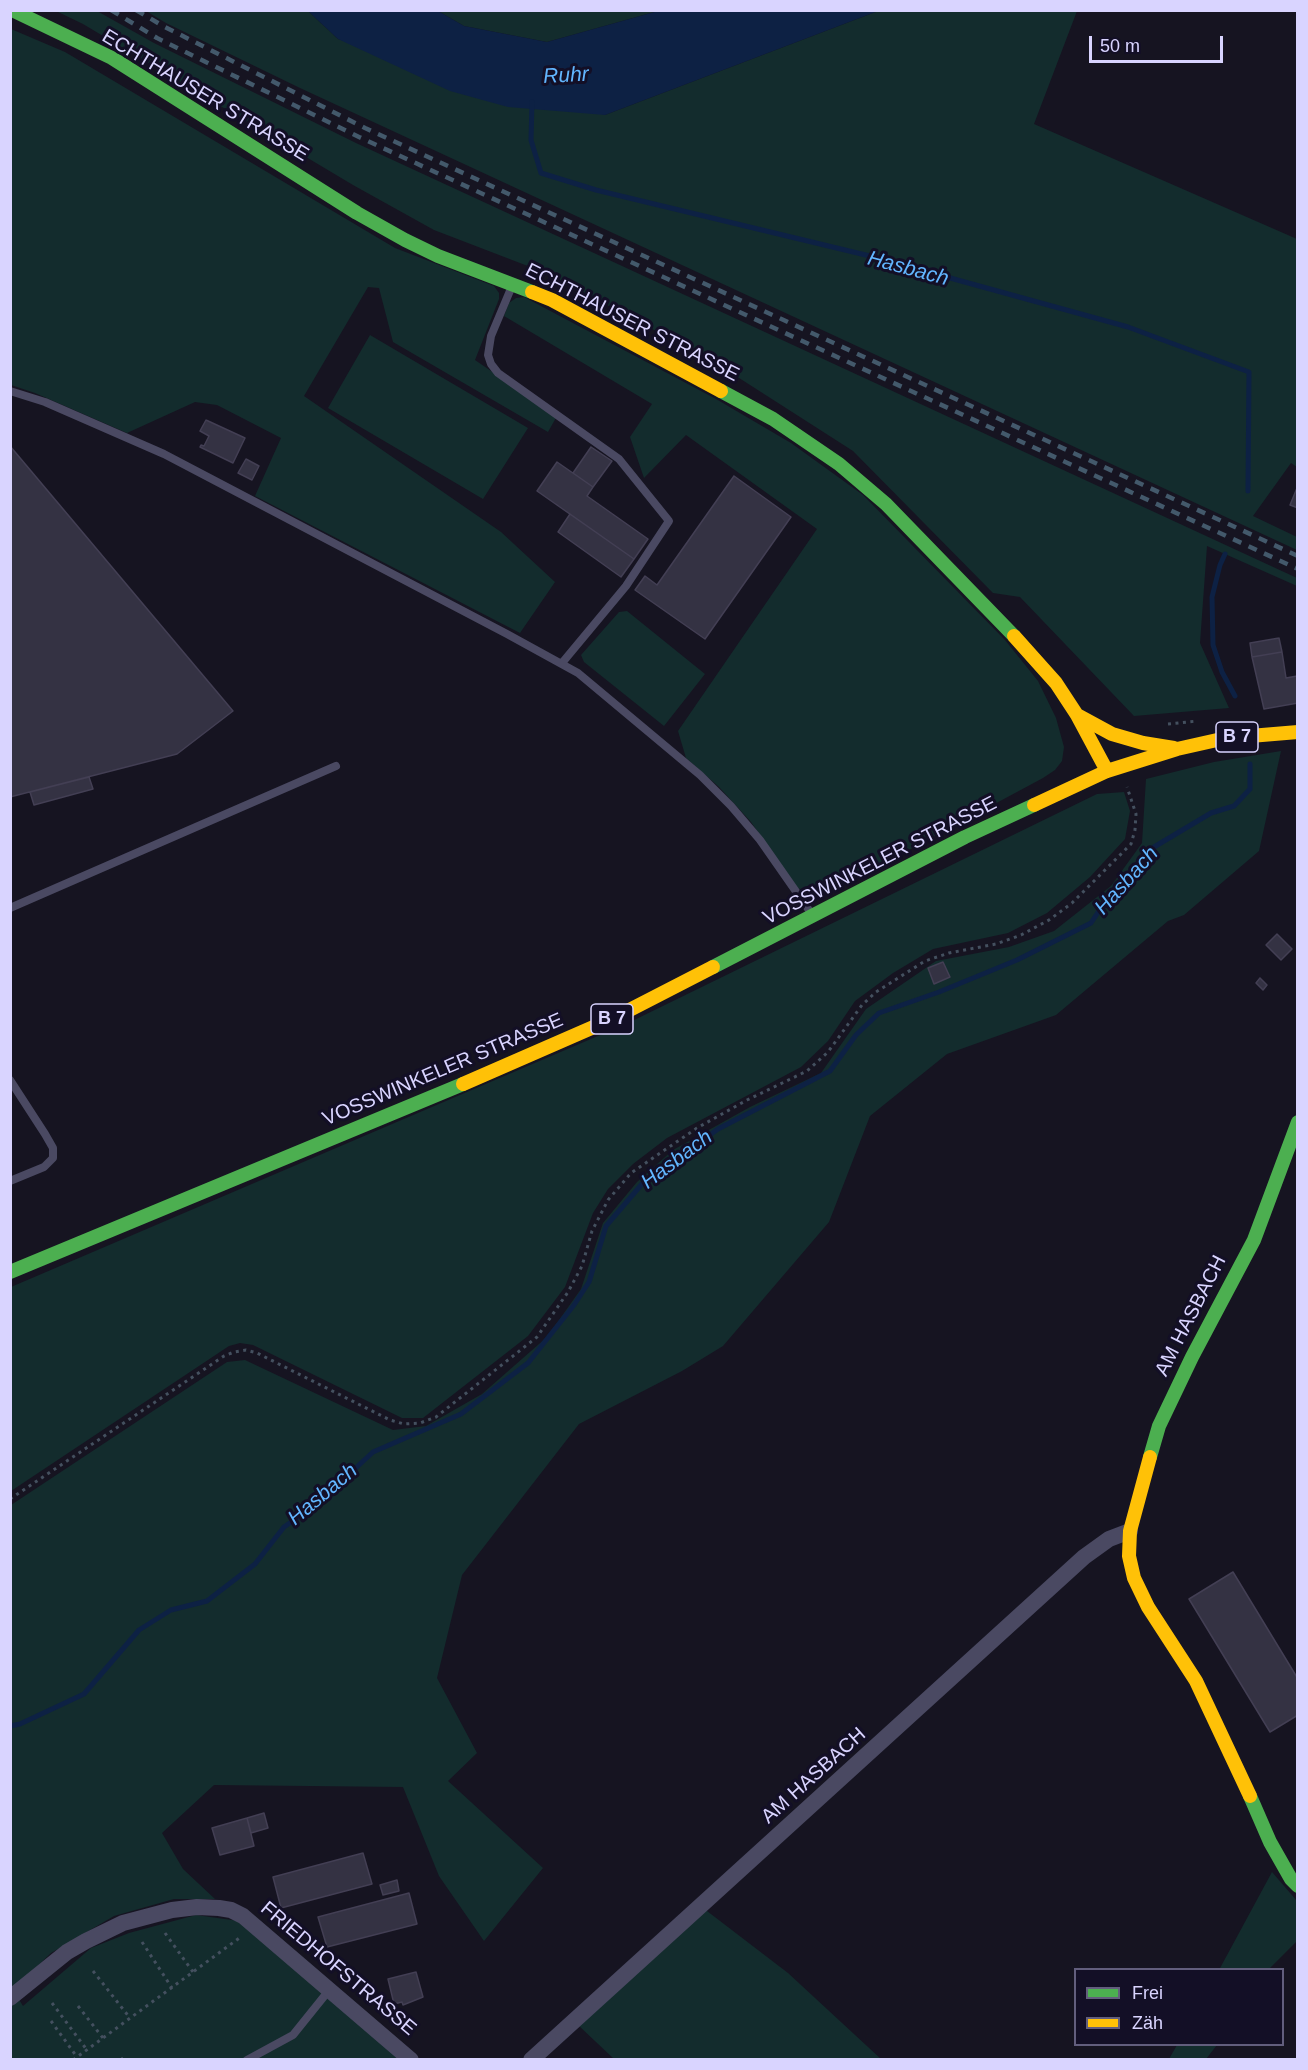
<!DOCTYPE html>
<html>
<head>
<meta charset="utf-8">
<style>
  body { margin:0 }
  #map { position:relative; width:1308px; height:2070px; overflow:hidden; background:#161421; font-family:Helvetica,sans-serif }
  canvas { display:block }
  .frame { position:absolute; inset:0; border:12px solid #d9d4ff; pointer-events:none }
  .legend { position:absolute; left:1074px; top:1968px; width:210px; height:78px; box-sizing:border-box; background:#130f26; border:2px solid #625e7d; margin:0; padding:8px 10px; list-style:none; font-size:18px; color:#d9d4ff }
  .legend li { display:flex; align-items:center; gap:12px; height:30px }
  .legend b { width:30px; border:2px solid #625e7d }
  .scale { position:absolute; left:1089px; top:36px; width:134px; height:27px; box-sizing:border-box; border:3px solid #d9d4ff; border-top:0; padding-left:8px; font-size:18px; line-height:21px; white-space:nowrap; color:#d9d4ff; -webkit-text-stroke:4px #130f26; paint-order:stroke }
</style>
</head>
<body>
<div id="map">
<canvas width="1308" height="2070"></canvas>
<div class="frame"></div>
<ul class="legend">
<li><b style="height:8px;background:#4caf50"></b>Frei</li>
<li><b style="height:8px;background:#ffc107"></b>Zäh</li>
</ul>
<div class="scale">50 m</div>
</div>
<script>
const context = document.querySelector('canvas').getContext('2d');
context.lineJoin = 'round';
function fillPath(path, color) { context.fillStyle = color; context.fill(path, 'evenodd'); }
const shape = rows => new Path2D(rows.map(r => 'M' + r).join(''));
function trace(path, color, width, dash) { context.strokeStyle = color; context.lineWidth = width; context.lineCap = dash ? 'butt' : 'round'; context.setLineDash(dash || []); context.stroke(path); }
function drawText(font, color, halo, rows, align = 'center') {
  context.font = font + ' Helvetica,sans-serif'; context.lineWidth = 6; context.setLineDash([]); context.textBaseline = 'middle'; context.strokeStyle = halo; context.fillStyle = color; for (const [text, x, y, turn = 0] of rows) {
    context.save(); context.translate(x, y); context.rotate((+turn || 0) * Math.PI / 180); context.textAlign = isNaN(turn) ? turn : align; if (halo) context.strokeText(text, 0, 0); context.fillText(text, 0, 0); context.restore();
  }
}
const green = shape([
  [56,11,97,11,154,43,356,143,1297,578,1297,586,1207,546,1200,643,1229,708,1134,716,1020,597,993,593,853,451,711,360,546,273,434,230,353,185,83,24],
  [146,11,308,11,338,39,605,115,878,11,1077,11,1034,124,1297,239,1297,467,1291,463,1253,516,1297,537,1297,550,300,88,166,23],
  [438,11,658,11,547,42,464,26],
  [11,29,65,52,395,248,494,286,499,293,499,299,475,360,557,416,548,432,393,342,379,288,368,287,304,396,501,532,555,582,520,633,255,496,281,438,217,405,195,402,127,433,35,393,11,385],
  [524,297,716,399,791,443,863,495,1005,640,1038,681,1056,718,1064,747,1062,761,1055,770,1043,778,827,894,812,895,796,887,751,822,719,787,686,758,678,731,817,529,686,435,644,478,630,437,652,404,504,316,509,303,516,298],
  [370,335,528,428,483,499,328,408],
  [627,611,705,674,664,726,584,662,581,655,619,612],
  [1281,751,1259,851,1184,915,1168,921,1056,1015,947,1054,870,1116,829,1222,723,1346,682,1371,579,1424,462,1575,437,1678,477,1753,448,1781,543,1868,484,1941,439,1876,403,1787,214,1785,162,1833,183,1869,215,1899,174,1899,114,1916,51,1953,13,1990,23,2006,91,1948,129,1933,196,1915,239,1921,404,2059,11,2060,11,1505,227,1362,245,1360,393,1430,426,1426,482,1394,547,1337,581,1289,603,1223,637,1182,673,1150,750,1107,821,1073,866,1009,936,961,1009,947,1054,931,1111,886,1142,843,1146,779,1214,762],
  [1124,792,1130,811,1125,839,1090,877,1047,913,1008,933,933,949,893,973,855,1001,828,1041,801,1067,667,1138,633,1164,608,1189,593,1213,565,1287,528,1336,423,1418,402,1418,253,1345,240,1343,229,1346,11,1491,11,1287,626,1024,1097,794],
  [1272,1872,1297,1901,1297,1941,1269,1969,1219,1970],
  [697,1902,707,1911,788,1973,881,2059,614,2059,578,2025],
  [1177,2045,1177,2044,1217,2045,1206,2059,1169,2059]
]);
const water = shape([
  [308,11,438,11,464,26,547,42,658,11,878,11,605,115,508,107,450,91,338,39]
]);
const stream = shape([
  [532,102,531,140,541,173,596,190,874,257,1128,327,1249,372,1248,491],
  [1225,554,1220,565,1212,597,1213,645,1222,672,1235,696],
  [10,1726,20,1724,84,1694,139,1630,171,1610,207,1601,255,1564,284,1527,317,1504,373,1452,461,1414,528,1363,574,1305,589,1282,606,1226,642,1184,718,1129,830,1071,856,1035,879,1013,939,992,1017,960,1091,923,1108,897,1154,847,1211,813,1234,806,1250,789,1250,764]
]);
const building = shape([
  [206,420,245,438,233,463,200,447,201,445,204,446,209,436,200,431,206,420],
  [10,446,233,711,177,754,10,797,10,446],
  [591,447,612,461,593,487,573,473,591,447],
  [246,459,259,466,252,480,238,473,246,459],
  [557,462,593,487,587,496,648,539,634,559,537,491,557,462],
  [734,476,791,517,705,639,635,590,645,576,657,585,734,476],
  [1297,488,1298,489,1298,508,1290,505,1297,488],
  [570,514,634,559,621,577,558,532,570,514],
  [1279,638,1282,652,1252,657,1250,643,1279,638],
  [1282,652,1286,678,1297,676,1298,703,1264,709,1252,657,1282,652],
  [89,777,93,789,34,805,30,792,89,777],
  [1277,934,1292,949,1281,960,1266,945,1277,934],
  [943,962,950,977,934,984,928,968,943,962],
  [1260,978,1267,985,1263,990,1256,983,1260,978],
  [1233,1572,1298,1679,1298,1715,1270,1732,1189,1599,1233,1572],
  [264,1813,268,1828,251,1833,247,1818,264,1813],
  [247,1818,254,1846,220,1855,212,1828,247,1818],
  [363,1853,372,1884,281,1908,273,1877,363,1853],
  [397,1880,399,1891,383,1895,380,1885,397,1880],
  [409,1893,417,1924,327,1947,318,1917,409,1893],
  [416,1972,423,1997,403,2005,402,2002,394,2004,388,1979,416,1972]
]);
const path = shape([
  [1168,724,1197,721],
  [10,1499,224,1356,234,1352,246,1350,257,1353,390,1420,404,1424,420,1423,436,1417,537,1337,568,1292,582,1266,592,1231,608,1200,631,1173,697,1128,747,1100,807,1071,828,1052,862,1005,876,992,925,961,949,953,996,944,1021,935,1049,920,1072,903,1131,844,1135,830,1136,814,1127,787],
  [165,1933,193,1972],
  [142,1942,172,1988],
  [93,1971,130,2018],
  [52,2003,87,2050],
  [78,2006,103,2038],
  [51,2021,77,2057],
  [73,2060,242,1936],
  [121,2060,124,2057]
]);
const lane = shape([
  [512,286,491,336,488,355,491,364,498,373,619,459,669,521,626,586,562,663],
  [10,391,45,402,164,454,507,634,578,673,700,775,731,806,760,840,811,913],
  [10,908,336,766],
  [10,1080,45,1134,53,1148,53,1158,44,1167,10,1181],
  [247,2060,293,2035,330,1989]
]);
const street = shape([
  [10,1998,67,1952,86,1941,123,1923,172,1910,197,1907,219,1908,231,1910,243,1916,411,2060],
  [531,2060,1084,1557,1109,1539,1130,1531]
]);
const fast = shape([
  [12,10,112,58,357,213,405,240,438,256,532,292],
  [721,391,773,419,839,464,886,504,1014,636],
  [713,967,965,837,1034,805],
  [10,1272,463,1084],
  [1150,1457,1159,1426,1192,1357,1254,1240,1298,1122],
  [1250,1796,1270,1842,1291,1879,1298,1886]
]);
const slow = shape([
  [532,292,552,300,721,391],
  [1014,636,1056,683,1077,715,1107,771],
  [1077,715,1112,734,1143,743,1174,748],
  [1034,805,1107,771,1177,749,1226,738,1298,732],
  [463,1084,612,1019,713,967],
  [1150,1457,1130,1531,1129,1556,1134,1578,1148,1607,1196,1681,1250,1796]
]);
const rail = shape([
  [111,10,157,38,359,137,1298,569],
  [136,10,163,26,365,128,1298,556]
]);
const shields = [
  [1237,737,42],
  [612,1019,42]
];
const shieldNames = [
  ["B 7",1237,737],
  ["B 7",612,1019]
];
const streetNames = [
  ["ECHTHAUSER STRASSE",205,96,31],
  ["ECHTHAUSER STRASSE",632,323,27],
  ["VOSSWINKELER STRASSE",880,861,-27],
  ["VOSSWINKELER STRASSE",443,1070,-23],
  ["AM HASBACH",1191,1316,-63],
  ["AM HASBACH",814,1776,-42],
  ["FRIEDHOFSTRASSE",338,1969,40]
];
const waterNames = [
  ["Ruhr",566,76,-3],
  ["Hasbach",908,269,15],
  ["Hasbach",1127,881,-48],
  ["Hasbach",677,1160,-37],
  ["Hasbach",323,1495,-40]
];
fillPath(green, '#132c2d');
fillPath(water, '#0d2144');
trace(stream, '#0d2144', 5);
fillPath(building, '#343243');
trace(building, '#433f54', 1.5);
trace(path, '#44505f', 3, [3, 4.5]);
trace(lane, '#4a4962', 8);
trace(street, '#4a4962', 16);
trace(fast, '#4caf50', 14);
trace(slow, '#ffc107', 14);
trace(rail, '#43596b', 4.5, [9, 8]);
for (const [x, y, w] of shields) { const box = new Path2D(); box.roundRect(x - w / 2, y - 15, w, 30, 4.5); context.fillStyle = '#130f26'; context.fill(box); trace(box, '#d9d4ff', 1.5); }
drawText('bold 18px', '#d9d4ff', null, shieldNames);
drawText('20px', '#d9d4ff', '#130f26', streetNames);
drawText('italic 21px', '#62b6ff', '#130f26', waterNames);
</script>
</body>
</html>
